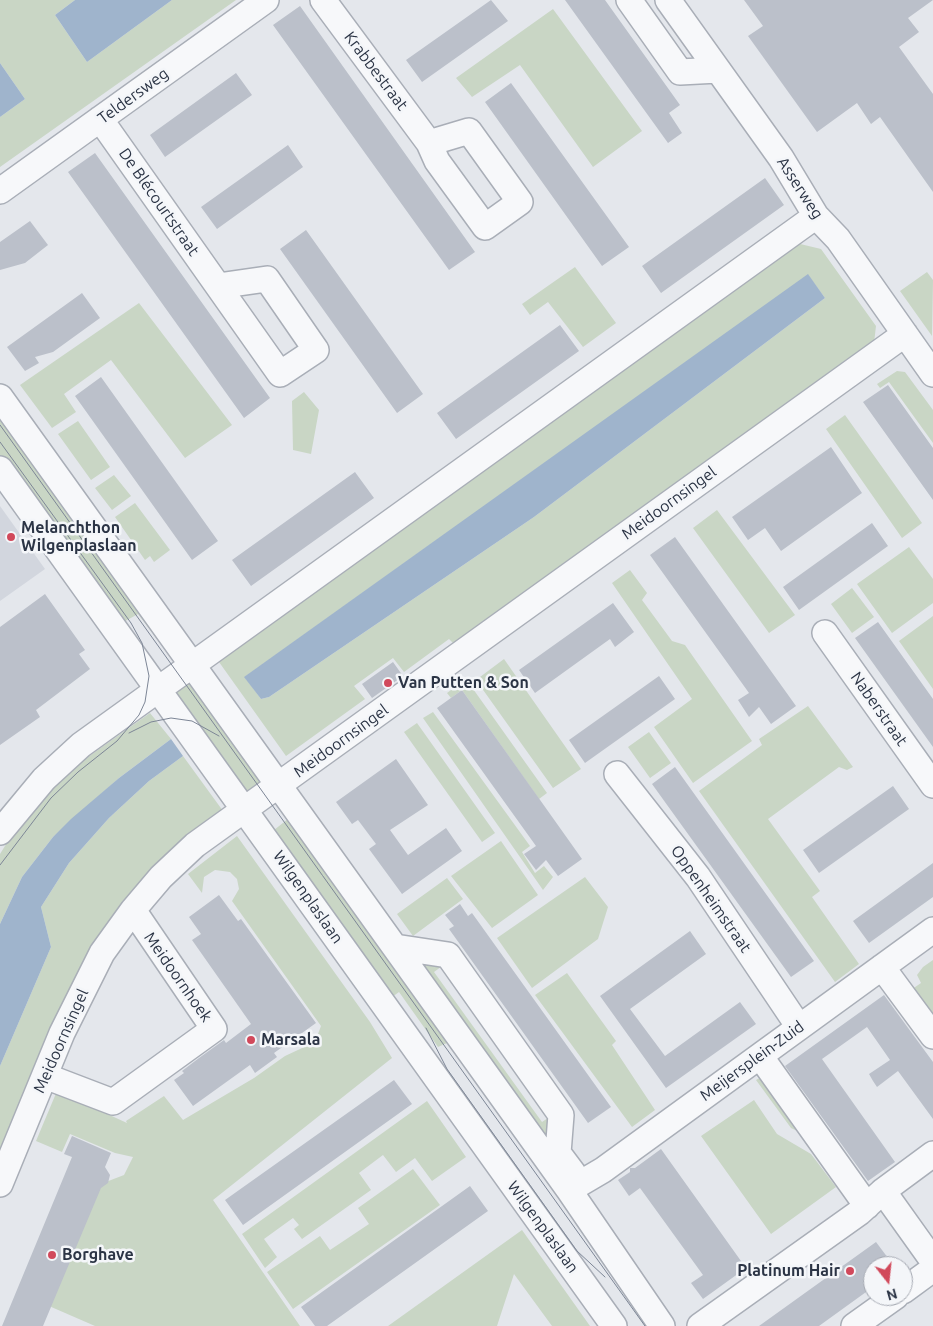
<!DOCTYPE html>
<html>
<head>
<meta charset="utf-8">
<style>
  body { margin:0 }
  #map { position:relative; width:933px; height:1326px; overflow:hidden; background:#e4e7ec; font-family:Ubuntu,sans-serif }
  canvas { display:block }
  .north { position:absolute; left:863px; top:1256px; width:50px; height:50px; box-sizing:border-box; background:#f4f6f9; border:1px solid #a4a8b1; border-radius:50%; rotate:164deg; font-size:14px; font-weight:700; line-height:20px; text-align:center; color:#2b3445 }
  .north::after { content:''; display:block; margin:auto; width:18px; height:22px; background:#d1495b; clip-path:polygon(50% 0,100% 100%,50% 72%,0 100%) }
</style>
</head>
<body>
<div id="map">
<canvas width="933" height="1326"></canvas>
<div class="north">N</div>
</div>
<script>
const context = document.querySelector('canvas').getContext('2d');
context.lineJoin = 'round';
function fillPath(path, color) { context.fillStyle = color; context.fill(path, 'evenodd'); }
const shape = rows => new Path2D(rows.map(r => 'M' + r).join(''));
function trace(path, color, width, dash) { context.strokeStyle = color; context.lineWidth = width; context.lineCap = dash ? 'butt' : 'round'; context.setLineDash(dash || []); context.stroke(path); }
function drawText(font, color, halo, rows, align = 'center') {
  context.font = font + ' Ubuntu,sans-serif'; context.lineWidth = 5; context.setLineDash([]); context.textBaseline = 'middle'; context.strokeStyle = halo; context.fillStyle = color; for (const [text, x, y, turn = 0] of rows) {
    context.save(); context.translate(x, y); context.rotate((+turn || 0) * Math.PI / 180); context.textAlign = isNaN(turn) ? turn : align; if (halo) context.strokeText(text, 0, 0); context.fillText(text, 0, 0); context.restore();
  }
}
const built = shape([
  [0,506,45,569,0,601]
]);
const green = shape([
  [0,0,75,0,55,15,87,62,172,0,236,0,0,167,0,117,25,99,0,63],
  [553,9,642,131,593,167,520,65,472,97,456,78],
  [796,243,821,249,876,326,874,343,454,644,449,639,404,672,393,658,354,686,365,699,286,756,219,662],
  [808,275,825,298,534,517,269,697,261,699,245,677],
  [575,267,616,323,583,347,548,302,530,315,522,304],
  [927,272,933,280,932,336,900,291],
  [139,303,232,425,185,458,111,360,64,394,76,412,52,428,20,385],
  [897,371,905,372,933,410,933,443,889,382,880,388,877,384],
  [304,392,319,410,311,454,293,450,292,401],
  [0,409,165,638,160,643,138,614,120,624,0,456],
  [845,415,922,523,902,538,826,429],
  [78,421,110,467,91,480,58,434],
  [114,475,131,496,112,510,95,488],
  [135,503,170,550,154,562,150,556,145,560,115,517],
  [717,510,795,615,769,633,693,528],
  [909,547,933,579,933,603,892,633,857,584],
  [630,570,647,593,642,600,672,641,685,645,752,741,693,783,654,727,692,699,612,583],
  [852,588,874,617,852,633,831,604],
  [933,616,933,689,899,641],
  [504,659,581,769,553,788,476,680],
  [466,679,547,793,539,799,462,690,451,698,447,693],
  [191,681,263,779,261,785,253,791,245,791,174,696,177,688],
  [808,706,853,767,847,770,839,767,768,819,820,891,812,897,859,964,835,982,699,791,762,745,759,739],
  [433,712,530,846,522,852,535,873,544,866,553,877,543,890,423,718],
  [150,713,171,739,119,778,53,837,22,877,0,924,0,854,13,833,64,774],
  [417,723,495,833,482,842,404,732],
  [649,732,671,763,650,778,628,747],
  [183,756,223,811,153,873,0,1162,0,1066,51,947,41,907,69,863,109,818,149,781],
  [293,815,520,1142,447,1043,438,1047,399,992,388,1000,269,834],
  [237,836,370,1022,392,1058,213,1200,300,1326,95,1326,49,1306,98,1185,124,1175,133,1157,115,1153,70,1134,62,1152,36,1141,57,1091,127,1123,126,1121,164,1096,183,1120,254,1078,285,1056,315,1042,321,1026,232,901,239,889,237,879,230,872,215,870,204,877,202,893,188,874],
  [501,841,538,895,492,928,451,876],
  [585,877,608,907,598,939,532,988,497,938],
  [447,878,463,899,413,936,397,914],
  [933,960,933,1025,908,992,921,983,917,975,923,967],
  [417,961,445,964,434,972,542,1122,554,1114,546,1142],
  [567,973,616,1041,612,1045,655,1110,632,1127,535,995],
  [766,1074,814,1139,791,1128,756,1080],
  [754,1100,777,1134,811,1154,836,1187,771,1234,701,1136],
  [427,1101,466,1157,432,1181,415,1158,396,1172,383,1155,359,1173,371,1190,302,1239,294,1229,299,1225,293,1218,264,1239,277,1257,265,1268,242,1234],
  [413,1169,440,1205,293,1309,267,1272,320,1236,330,1250,369,1224,358,1208],
  [522,1230,590,1326,552,1326,514,1274,497,1326,388,1326]
]);
const water = shape([
  [75,0,172,0,87,62,55,15],
  [0,63,25,99,0,117],
  [808,274,825,298,534,517,269,697,261,699,244,677],
  [171,739,183,756,149,781,109,818,69,863,41,907,51,947,0,1066,0,924,22,877,53,837,71,819,119,778]
]);
const building = shape([
  [491,0,508,21,422,82,406,60],
  [565,0,605,0,680,105,669,113,682,133,668,143],
  [744,0,933,0,908,18,919,32,899,47,933,94,933,192,880,117,871,124,857,103,817,132,748,36,763,26],
  [300,6,475,252,449,270,273,25],
  [236,73,252,95,165,157,150,135],
  [511,83,629,247,602,266,485,102],
  [288,145,303,167,217,229,201,207],
  [95,153,270,398,244,418,68,172],
  [765,178,784,205,661,293,642,266],
  [30,221,48,245,25,263,0,270,0,242],
  [306,230,423,394,397,413,280,249],
  [82,293,100,318,53,352,35,357,39,363,25,371,7,347],
  [560,325,579,351,456,439,437,413],
  [101,377,218,541,192,560,75,396],
  [888,385,933,448,933,500,863,402],
  [831,447,862,493,781,551,765,528,748,540,732,517],
  [355,472,374,498,251,586,232,560],
  [872,523,888,546,799,610,783,587],
  [675,537,796,706,771,724,759,707,749,717,738,700,749,693,650,555],
  [45,594,85,650,79,654,90,669,36,710,40,717,0,745,0,627],
  [613,603,634,632,615,647,610,639,535,693,519,670],
  [878,622,933,699,933,747,855,638],
  [393,662,403,676,372,698,362,684],
  [659,676,675,699,585,763,569,740],
  [462,690,582,859,558,876,546,860,536,870,524,854,536,846,437,708],
  [396,759,428,805,390,830,408,855,446,828,462,851,402,894,369,849,376,844,358,820,352,824,336,802],
  [675,767,814,961,791,977,652,784],
  [893,786,909,809,819,873,803,850],
  [933,863,933,897,869,943,853,921],
  [219,895,238,921,241,919,316,1023,274,1053,277,1057,255,1073,250,1065,193,1106,174,1080,184,1073,182,1071,199,1058,224,1040,226,1043,251,1024,192,940,201,934,189,917],
  [460,904,468,916,472,913,611,1107,588,1123,449,929,454,926,445,915],
  [690,931,706,954,630,1009,665,1056,740,1002,756,1024,666,1088,600,996],
  [884,995,933,1062,933,1119,898,1071,877,1087,873,1081,869,1074,890,1060,867,1027,822,1059,895,1162,868,1181,785,1066],
  [394,1080,412,1104,243,1225,225,1200],
  [72,1136,111,1153,105,1167,110,1175,108,1183,101,1188,43,1326,2,1326,72,1157,64,1154],
  [661,1149,746,1268,703,1299,691,1283,703,1275,640,1188,629,1196,618,1180,630,1172,630,1168,635,1168],
  [470,1186,488,1211,327,1326,315,1326,301,1307],
  [876,1242,894,1266,873,1266,873,1287,819,1326,759,1326]
]);
const minor = shape([
  [323,0,429,143,437,161,485,227,520,202,469,131,429,143],
  [629,0,680,72,718,70],
  [668,0,781,158,816,216,838,239,933,374],
  [100,119,280,374,316,350,267,279,218,286],
  [0,191,266,0],
  [0,397,569,1190,662,1326],
  [0,469,614,1326],
  [825,633,933,785],
  [617,774,698,877,799,1027],
  [0,832,44,779,81,745,816,216],
  [395,947,448,955,561,1115,558,1153,573,1173],
  [882,967,933,1036],
  [760,1056,867,1206],
  [45,1076,113,1102,214,1029,133,910],
  [0,1184,62,1033,102,953,133,910,161,877,195,845,905,334],
  [569,1190,603,1170,933,930],
  [883,1191,933,1261],
  [903,1291,933,1269],
  [700,1326,860,1212,883,1191,933,1154],
  [854,1326,896,1296]
]);
const tram = shape([
  [0,425,645,1326],
  [0,442,131,623,142,643,149,676,145,702,139,715,117,741,78,772,51,798,0,865],
  [129,733,151,722,171,718,192,721,219,736],
  [426,1028,447,1069,577,1251,605,1277]
]);
const markers = [
  [11,537,5,"#d1495b"],
  [388,683,5,"#d1495b"],
  [251,1040,5,"#d1495b"],
  [52,1255,5,"#d1495b"],
  [850,1271,5,"#d1495b"]
];
const streetNames = [
  ["Krabbestraat",376,71,53],
  ["Teldersweg",133,96,-36],
  ["Asserweg",800,188,57],
  ["De Blécourtstraat",159,202,55],
  ["Meidoornsingel",669,503,-36],
  ["Naberstraat",879,709,55],
  ["Meidoornsingel",341,741,-36],
  ["Wilgenplaslaan",308,897,55],
  ["Oppenheimstraat",711,899,55],
  ["Meidoornhoek",178,977,55],
  ["Meidoornsingel",61,1041,-66],
  ["Meijersplein-Zuid",752,1061,-36],
  ["Wilgenplaslaan",543,1227,54]
];
const poiNames = [
  ["Melanchthon",21,528],
  ["Wilgenplaslaan",21,546],
  ["Van Putten & Son",398,683],
  ["Marsala",261,1040],
  ["Borghave",62,1255],
  ["Platinum Hair",840,1271,"right"]
];
fillPath(built, '#d2d6de');
fillPath(green, '#c9d6c5');
fillPath(water, '#9fb4cc');
fillPath(building, '#bbc0ca');
trace(minor, '#a9aeb7', 28);
trace(minor, '#f7f8fa', 25);
trace(tram, '#7d8696', 1);
for (const [x, y, r, color] of markers) { const dot = new Path2D(); dot.arc(x, y, r, 0, 2 * Math.PI); context.fillStyle = color; context.fill(dot); trace(dot, '#f4f6f9', 2); }
drawText('16px', '#2b3445', '#f4f6f9', streetNames);
drawText('bold 16px', '#2b3445', '#f4f6f9', poiNames, 'left');
</script>
</body>
</html>
